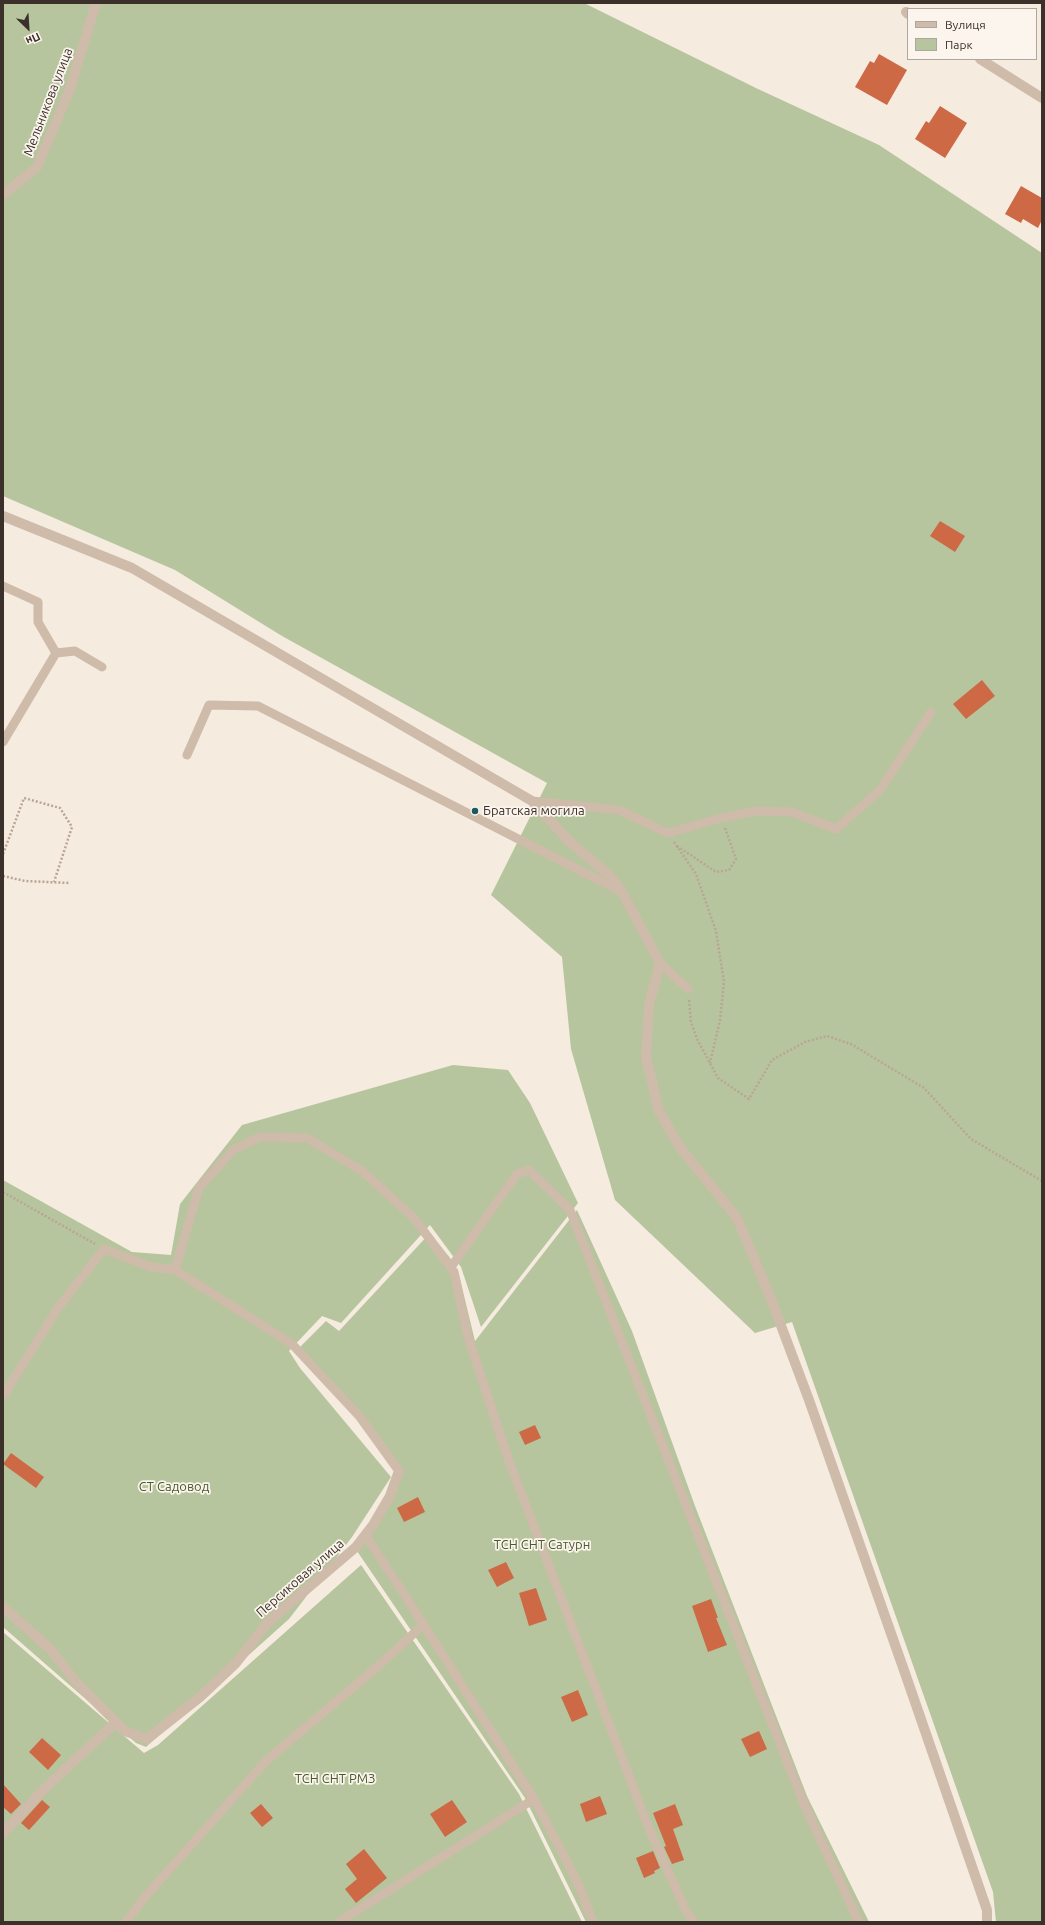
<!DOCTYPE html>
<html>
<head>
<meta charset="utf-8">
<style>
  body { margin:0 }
  #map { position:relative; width:1045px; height:1925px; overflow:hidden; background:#f5ebdf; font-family:Ubuntu,sans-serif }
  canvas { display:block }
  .frame { position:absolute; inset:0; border:4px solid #3b302a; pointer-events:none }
  .legend { position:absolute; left:907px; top:8px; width:130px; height:52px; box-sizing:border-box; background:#fbf5ed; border:1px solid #aea69f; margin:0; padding:5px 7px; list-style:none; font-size:12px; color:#3b302a }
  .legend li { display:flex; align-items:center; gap:8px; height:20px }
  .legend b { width:20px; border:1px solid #aea69f }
  .north { position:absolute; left:8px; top:8px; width:40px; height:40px; -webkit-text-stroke:3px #fbf5ed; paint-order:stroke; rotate:155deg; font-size:11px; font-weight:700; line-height:16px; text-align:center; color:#3b302a }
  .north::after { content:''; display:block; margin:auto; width:14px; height:18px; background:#3b302a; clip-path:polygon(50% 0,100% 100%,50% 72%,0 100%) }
</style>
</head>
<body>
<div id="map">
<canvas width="1045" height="1925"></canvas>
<div class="frame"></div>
<ul class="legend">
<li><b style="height:5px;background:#cebbaa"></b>Вулиця</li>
<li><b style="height:11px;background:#b7c59e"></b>Парк</li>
</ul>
<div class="north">Пн</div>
</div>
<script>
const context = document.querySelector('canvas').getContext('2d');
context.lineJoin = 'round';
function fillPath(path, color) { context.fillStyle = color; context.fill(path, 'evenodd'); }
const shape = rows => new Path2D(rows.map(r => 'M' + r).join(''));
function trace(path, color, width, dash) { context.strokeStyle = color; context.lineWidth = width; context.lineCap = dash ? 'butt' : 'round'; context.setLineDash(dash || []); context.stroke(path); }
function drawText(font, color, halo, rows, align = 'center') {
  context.font = font + ' Ubuntu,sans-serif'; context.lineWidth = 3.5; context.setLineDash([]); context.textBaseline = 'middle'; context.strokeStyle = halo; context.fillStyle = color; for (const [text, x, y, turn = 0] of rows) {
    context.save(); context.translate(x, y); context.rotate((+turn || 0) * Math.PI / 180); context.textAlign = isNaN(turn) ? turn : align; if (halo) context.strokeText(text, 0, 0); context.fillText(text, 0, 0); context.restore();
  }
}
const green = shape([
  [3,3,584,3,758,89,879,145,1042,253,1042,1922,996,1922,993,1892,792,1322,755,1333,615,1200,571,1049,562,957,491,895,547,783,282,636,175,570,3,496],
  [453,1065,508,1070,530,1103,578,1203,481,1327,461,1267,430,1225,341,1323,322,1316,289,1351,300,1368,391,1477,352,1537,289,1619,146,1747,136,1743,3,1627,3,1180,132,1252,171,1255,180,1204,242,1125],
  [577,1210,632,1331,695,1506,807,1796,869,1922,586,1922,525,1798,357,1551,401,1472,300,1347,326,1321,339,1331,430,1233,450,1258,459,1275,475,1341],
  [361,1565,519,1794,582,1922,3,1922,3,1632,144,1753,158,1745]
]);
const building = shape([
  [879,54,907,70,887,105,855,87,870,61,874,63],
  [940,106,967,123,945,158,915,139,926,121,929,123],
  [1021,186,1042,198,1042,220,1038,228,1023,219,1021,223,1005,214],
  [940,521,965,536,955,552,930,536],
  [982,680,995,696,966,719,953,704],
  [535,1425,541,1438,525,1445,519,1432],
  [11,1453,44,1477,36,1488,3,1464],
  [418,1497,425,1512,404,1522,397,1508],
  [506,1562,514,1578,497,1587,488,1570],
  [536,1588,547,1620,529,1626,519,1593],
  [711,1599,718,1618,716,1618,727,1645,708,1652,692,1606],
  [578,1690,588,1715,572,1722,561,1697],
  [759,1731,767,1749,750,1757,741,1739],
  [42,1738,61,1755,48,1770,29,1752],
  [3,1784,21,1804,11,1814,3,1807],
  [600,1796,607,1814,586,1822,580,1804],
  [42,1800,50,1807,29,1830,21,1823],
  [452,1800,467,1822,445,1837,430,1814],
  [261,1804,273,1818,262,1827,250,1813],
  [675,1804,683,1825,673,1829,684,1860,672,1864,664,1847,666,1846,653,1813],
  [364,1849,387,1878,356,1903,345,1889,357,1879,346,1864],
  [653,1851,660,1868,654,1871,655,1873,644,1878,636,1858]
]);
const path = shape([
  [674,842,696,874,716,931,724,982,720,1020,710,1063],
  [677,846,716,872,729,870,736,859,725,828],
  [3,854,24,798,60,808,72,827,54,882],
  [3,876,25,881,70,883],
  [689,1000,691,1022,697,1039,718,1078,749,1099,772,1060,805,1042,827,1036,851,1044,924,1088,971,1139,1042,1181],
  [3,1192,95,1244]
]);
const service = shape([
  [3,586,38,602,38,622,56,653,75,651,102,667],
  [3,742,56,653],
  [187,755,209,705,258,706,622,892],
  [532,801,619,810,668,833,721,818,756,811,792,812,836,829,880,790,931,712],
  [660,963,688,989],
  [451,1267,517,1174,529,1170,570,1210,803,1802,859,1922],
  [175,1270,199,1188,233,1150,260,1137,307,1138,362,1171,414,1218,454,1272,468,1337,509,1461,648,1826,687,1913,694,1922],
  [3,1396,58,1308,104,1249,151,1267,175,1270,292,1344,360,1417,399,1471],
  [365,1535,406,1597,534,1799,577,1881,593,1922],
  [126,1922,144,1898,267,1760,376,1668,424,1624],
  [339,1922,534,1799]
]);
const minor = shape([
  [906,12,908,14],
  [980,59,1042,98],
  [660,963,649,1005,646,1057,659,1111,679,1146,737,1218,771,1299,809,1400,906,1676,987,1910,987,1922],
  [3,1607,50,1649,77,1683,125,1731,147,1739,200,1697,236,1663,268,1622,356,1547,373,1525,390,1496,399,1471],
  [3,1833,43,1790,116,1722]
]);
const tertiary = shape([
  [3,195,37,167,70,89,96,3],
  [3,516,132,568,532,801,570,842,610,876,622,892,660,963]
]);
const markers = [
  [475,811,4,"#1c5a60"]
];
const streetNames = [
  ["Мельникова улица",48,102,-69],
  ["Персиковая улица",300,1578,-41]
];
const poiNames = [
  ["Братская могила",483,811]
];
const parkNames = [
  ["СТ Садовод",174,1487],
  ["ТСН СНТ Сатурн",542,1545],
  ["ТСН СНТ РМЗ",335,1779]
];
fillPath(green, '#b7c59e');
fillPath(building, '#cd6945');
trace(path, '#baa594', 2.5, [2, 2]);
trace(service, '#cebbaa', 9);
trace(minor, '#cebbaa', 10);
trace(tertiary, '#cebbaa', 10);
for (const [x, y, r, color] of markers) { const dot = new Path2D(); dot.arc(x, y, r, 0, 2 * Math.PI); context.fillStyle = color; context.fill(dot); trace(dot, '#fbf5ed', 1.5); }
drawText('13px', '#3b302a', '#fbf5ed', streetNames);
drawText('13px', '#3b302a', '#fbf5ed', poiNames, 'left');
drawText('13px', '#495b2c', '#fbf5ed', parkNames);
</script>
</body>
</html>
